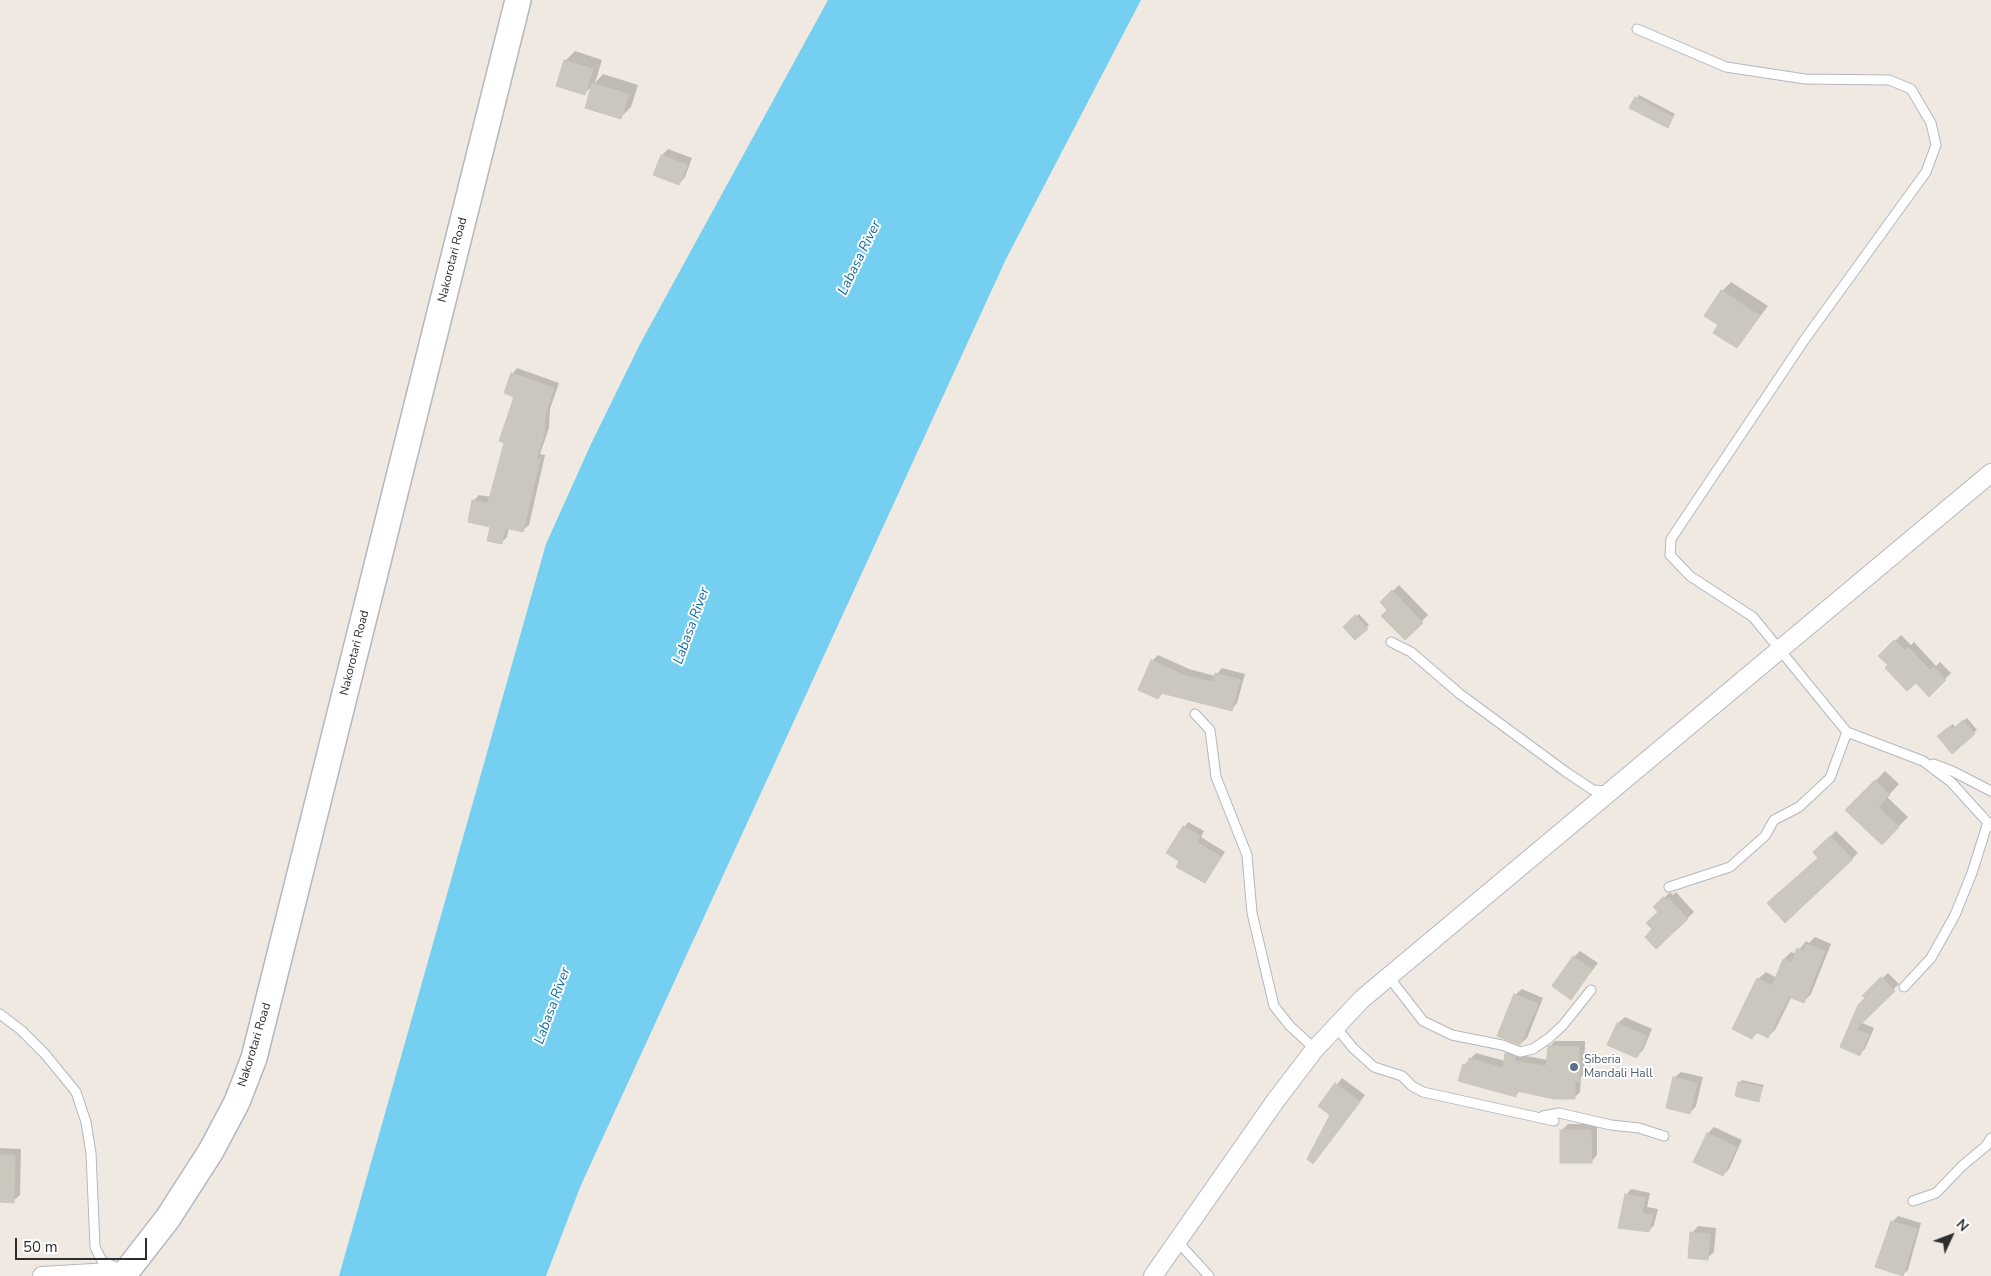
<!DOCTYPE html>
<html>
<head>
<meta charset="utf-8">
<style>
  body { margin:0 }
  #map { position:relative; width:1991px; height:1276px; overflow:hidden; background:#efe9e1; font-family:"Nunito Sans",sans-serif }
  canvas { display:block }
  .north { position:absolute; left:1926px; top:1211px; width:50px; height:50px; -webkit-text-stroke:4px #fff; paint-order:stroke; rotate:47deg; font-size:14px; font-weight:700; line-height:20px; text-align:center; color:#2e2e2e }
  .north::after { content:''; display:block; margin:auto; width:18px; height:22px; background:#2e2e2e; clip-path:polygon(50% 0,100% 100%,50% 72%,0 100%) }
  .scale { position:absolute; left:15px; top:1238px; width:132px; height:22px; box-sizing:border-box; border:2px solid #2e2e2e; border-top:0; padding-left:6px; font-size:15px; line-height:18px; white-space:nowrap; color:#2e2e2e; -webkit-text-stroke:4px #fff; paint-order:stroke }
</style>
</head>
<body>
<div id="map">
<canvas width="1991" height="1276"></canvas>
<div class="north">N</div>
<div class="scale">50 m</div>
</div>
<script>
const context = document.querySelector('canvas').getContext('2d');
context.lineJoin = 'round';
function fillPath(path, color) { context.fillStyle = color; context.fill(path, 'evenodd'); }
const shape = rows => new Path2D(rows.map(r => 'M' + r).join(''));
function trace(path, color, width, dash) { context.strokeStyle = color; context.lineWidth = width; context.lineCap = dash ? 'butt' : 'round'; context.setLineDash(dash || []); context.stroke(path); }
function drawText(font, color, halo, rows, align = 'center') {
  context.font = font + ' "Nunito Sans",sans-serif'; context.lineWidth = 4; context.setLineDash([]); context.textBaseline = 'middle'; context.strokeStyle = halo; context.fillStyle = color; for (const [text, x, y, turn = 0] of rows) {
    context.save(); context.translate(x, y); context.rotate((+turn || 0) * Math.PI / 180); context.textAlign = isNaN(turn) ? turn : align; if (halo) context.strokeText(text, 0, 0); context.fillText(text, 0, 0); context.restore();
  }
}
const water = shape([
  [828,0,1141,0,1006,259,581,1185,546,1276,339,1276,546,544,591,444,640,344]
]);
const shadow = shape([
  [575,51,602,60,595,83,603,74,638,85,631,107,621,117,593,85,585,93,565,61],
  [1639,95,1675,114,1667,127,1631,108],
  [668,149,692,158,685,177,679,184,662,155],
  [1731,282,1768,306,1737,346,1720,325,1722,291],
  [517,368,559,383,550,409,549,428,540,454,545,455,529,525,523,530,509,527,507,537,501,543,474,500,479,495,491,497,516,396,512,374],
  [1399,585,1428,615,1405,638,1389,609,1382,602],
  [1359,614,1369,625,1355,638,1345,627],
  [1901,635,1911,645,1914,642,1936,666,1940,662,1951,673,1929,695,1916,681,1890,665,1880,656],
  [1158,655,1189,669,1215,676,1222,668,1245,674,1237,703,1232,709,1163,693,1158,698,1152,661],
  [1967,718,1977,730,1952,752,1941,734,1953,724,1956,728],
  [1885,771,1899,784,1887,797,1908,817,1882,843,1847,810],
  [1188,822,1204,831,1201,837,1225,852,1205,882,1181,860,1168,852],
  [1836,831,1858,853,1785,921,1820,857,1815,852],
  [1670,892,1673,895,1676,892,1694,912,1656,947,1654,929,1660,912,1655,907],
  [1815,937,1831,944,1811,994,1804,1001,1792,996,1775,1030,1767,1037,1758,1032,1752,1038,1758,979,1766,972,1777,978,1784,959,1791,952,1796,954,1806,941,1809,943],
  [1580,951,1598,963,1571,998,1574,957],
  [1888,973,1899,984,1860,1022,1874,1028,1865,1049,1859,1054,1841,1047,1871,995,1864,996],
  [1522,989,1543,998,1527,1038,1520,1044,1515,995],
  [1625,1017,1652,1029,1643,1050,1636,1057,1609,1044,1618,1023],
  [1555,1041,1585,1041,1584,1074,1581,1077,1580,1092,1574,1098,1520,1091,1515,1096,1464,1065,1476,1053,1505,1061,1506,1054,1513,1047,1520,1055,1548,1060,1549,1047],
  [1681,1072,1703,1077,1696,1106,1690,1113,1674,1078],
  [1342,1078,1365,1095,1319,1156,1331,1115,1320,1106],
  [1742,1080,1764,1085,1758,1100,1739,1083],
  [1568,1124,1597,1124,1597,1155,1591,1162,1561,1131],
  [1714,1127,1742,1140,1729,1169,1723,1175,1708,1133],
  [0,1148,21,1149,20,1195,13,1201,0,1201],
  [1631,1189,1650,1193,1647,1207,1658,1209,1654,1225,1649,1231,1626,1195],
  [1898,1216,1921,1223,1908,1270,1902,1275,1892,1222],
  [1698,1226,1716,1228,1714,1252,1707,1258,1692,1233]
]);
const building = shape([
  [564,60,593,69,585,95,556,86,564,60],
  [592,83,629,94,621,119,585,108,592,83],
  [1635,97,1673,117,1668,128,1629,108,1635,97],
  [661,155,687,165,679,185,653,175,661,155],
  [1721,290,1760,316,1737,348,1713,333,1718,325,1704,316,1721,290],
  [511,373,554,388,545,415,544,435,536,459,540,460,523,532,505,528,502,544,487,541,490,527,468,522,472,500,488,503,504,443,499,441,514,397,504,393,511,373],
  [1392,590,1423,623,1405,640,1381,616,1387,610,1380,602,1392,590],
  [1355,615,1368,629,1355,640,1343,627,1355,615],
  [1894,640,1905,650,1908,647,1930,670,1934,667,1946,680,1929,697,1916,683,1907,691,1885,668,1888,665,1878,656,1894,640],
  [1151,660,1183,675,1213,682,1215,673,1240,680,1232,711,1161,693,1158,699,1138,690,1151,660],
  [1963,720,1975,734,1952,754,1937,736,1950,726,1953,729,1963,720],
  [1875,780,1890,795,1878,807,1899,827,1882,845,1845,810,1875,780],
  [1183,826,1200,836,1197,842,1221,857,1205,883,1176,867,1179,861,1166,853,1183,826],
  [1830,836,1853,859,1785,923,1767,903,1818,858,1813,852,1830,836],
  [1663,897,1666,900,1668,898,1688,919,1656,949,1645,937,1652,929,1646,923,1658,912,1653,907,1663,897],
  [1806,944,1825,951,1804,1003,1789,997,1768,1038,1756,1032,1752,1039,1732,1029,1757,978,1772,986,1783,959,1792,962,1797,948,1804,951,1806,944],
  [1573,956,1592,970,1571,1000,1552,986,1573,956],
  [1881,977,1895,991,1856,1029,1869,1034,1860,1056,1840,1047,1858,1005,1865,998,1862,996,1881,977],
  [1514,994,1538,1004,1520,1045,1497,1036,1514,994],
  [1617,1023,1647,1036,1637,1058,1607,1045,1617,1023],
  [1548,1046,1579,1047,1579,1082,1575,1081,1575,1099,1554,1099,1517,1091,1516,1097,1458,1081,1463,1064,1467,1066,1469,1058,1503,1068,1505,1053,1516,1057,1514,1061,1546,1066,1548,1046],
  [1673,1077,1697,1083,1690,1114,1666,1108,1673,1077],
  [1738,1082,1762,1087,1759,1102,1735,1096,1738,1082],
  [1335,1083,1360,1102,1313,1164,1307,1159,1330,1115,1318,1106,1335,1083],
  [1560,1130,1591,1130,1592,1163,1560,1163,1560,1130],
  [1707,1133,1737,1147,1723,1176,1693,1162,1707,1133],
  [0,1155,15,1155,14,1203,0,1202,0,1155],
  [1625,1194,1645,1198,1642,1213,1653,1215,1649,1232,1618,1228,1625,1194],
  [1891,1221,1917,1229,1903,1276,1875,1267,1891,1221],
  [1690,1232,1710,1234,1708,1260,1688,1258,1690,1232]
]);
const lane = shape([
  [1637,29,1726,67,1805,79,1889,80,1911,89,1931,123,1936,145,1926,172,1805,339,1671,539,1670,555,1690,576,1753,617,1847,732,1923,761,1951,782,1991,826],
  [1391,642,1411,652,1460,694,1566,772,1593,790,1609,791],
  [1195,714,1210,730,1216,777,1247,855,1252,913,1274,1006,1290,1026,1315,1049],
  [1933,764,1952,771,1991,791],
  [1669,887,1730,867,1765,836,1774,820,1799,807,1830,778,1847,732],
  [1388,976,1423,1021,1452,1035,1502,1045,1520,1052,1533,1049,1549,1038,1563,1025,1591,990],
  [1904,987,1931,958,1955,915,1972,873,1988,822],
  [0,1014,21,1030,45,1054,76,1092,86,1122,91,1153,95,1247,102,1261,118,1268],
  [1335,1026,1353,1048,1374,1067,1402,1076,1412,1086,1423,1092,1554,1121],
  [1543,1116,1559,1113,1611,1125,1639,1128,1664,1136],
  [1913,1201,1936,1193,1962,1166,1986,1146,1991,1138],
  [1177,1241,1209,1276]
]);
const street = shape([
  [42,1276,127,1271],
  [1153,1276,1276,1100,1315,1049,1362,999,1991,473]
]);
const secondary = shape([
  [123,1276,168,1218,211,1151,237,1102,254,1058,518,0]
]);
const markers = [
  [1574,1067,5,"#5c6f8a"]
];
const streetNames = [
  ["Nakorotari Road",453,260,-76],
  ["Nakorotari Road",355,653,-76],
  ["Nakorotari Road",255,1045,-73]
];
const serviceNames = [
  ["Siberia",1584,1060],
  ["Mandali Hall",1584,1074]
];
const waterNames = [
  ["Labasa River",860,258,-64],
  ["Labasa River",692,626,-70],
  ["Labasa River",553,1006,-70]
];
fillPath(water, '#75cff0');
fillPath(shadow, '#0003');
fillPath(building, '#cbc7bf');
trace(building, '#cbc5ba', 1);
trace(lane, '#b4b7c1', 11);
trace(street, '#b4b7c1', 20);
trace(secondary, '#b4b7c1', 28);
trace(lane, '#fff', 9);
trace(street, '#fff', 18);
trace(secondary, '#fff', 25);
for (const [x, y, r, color] of markers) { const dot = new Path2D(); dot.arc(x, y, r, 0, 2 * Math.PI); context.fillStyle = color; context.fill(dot); trace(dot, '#fff', 2); }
drawText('12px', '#2e2e2e', '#fff', streetNames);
drawText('12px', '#4e5e75', '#fff', serviceNames, 'left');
drawText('italic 14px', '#0d6fa3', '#fff', waterNames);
</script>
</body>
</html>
